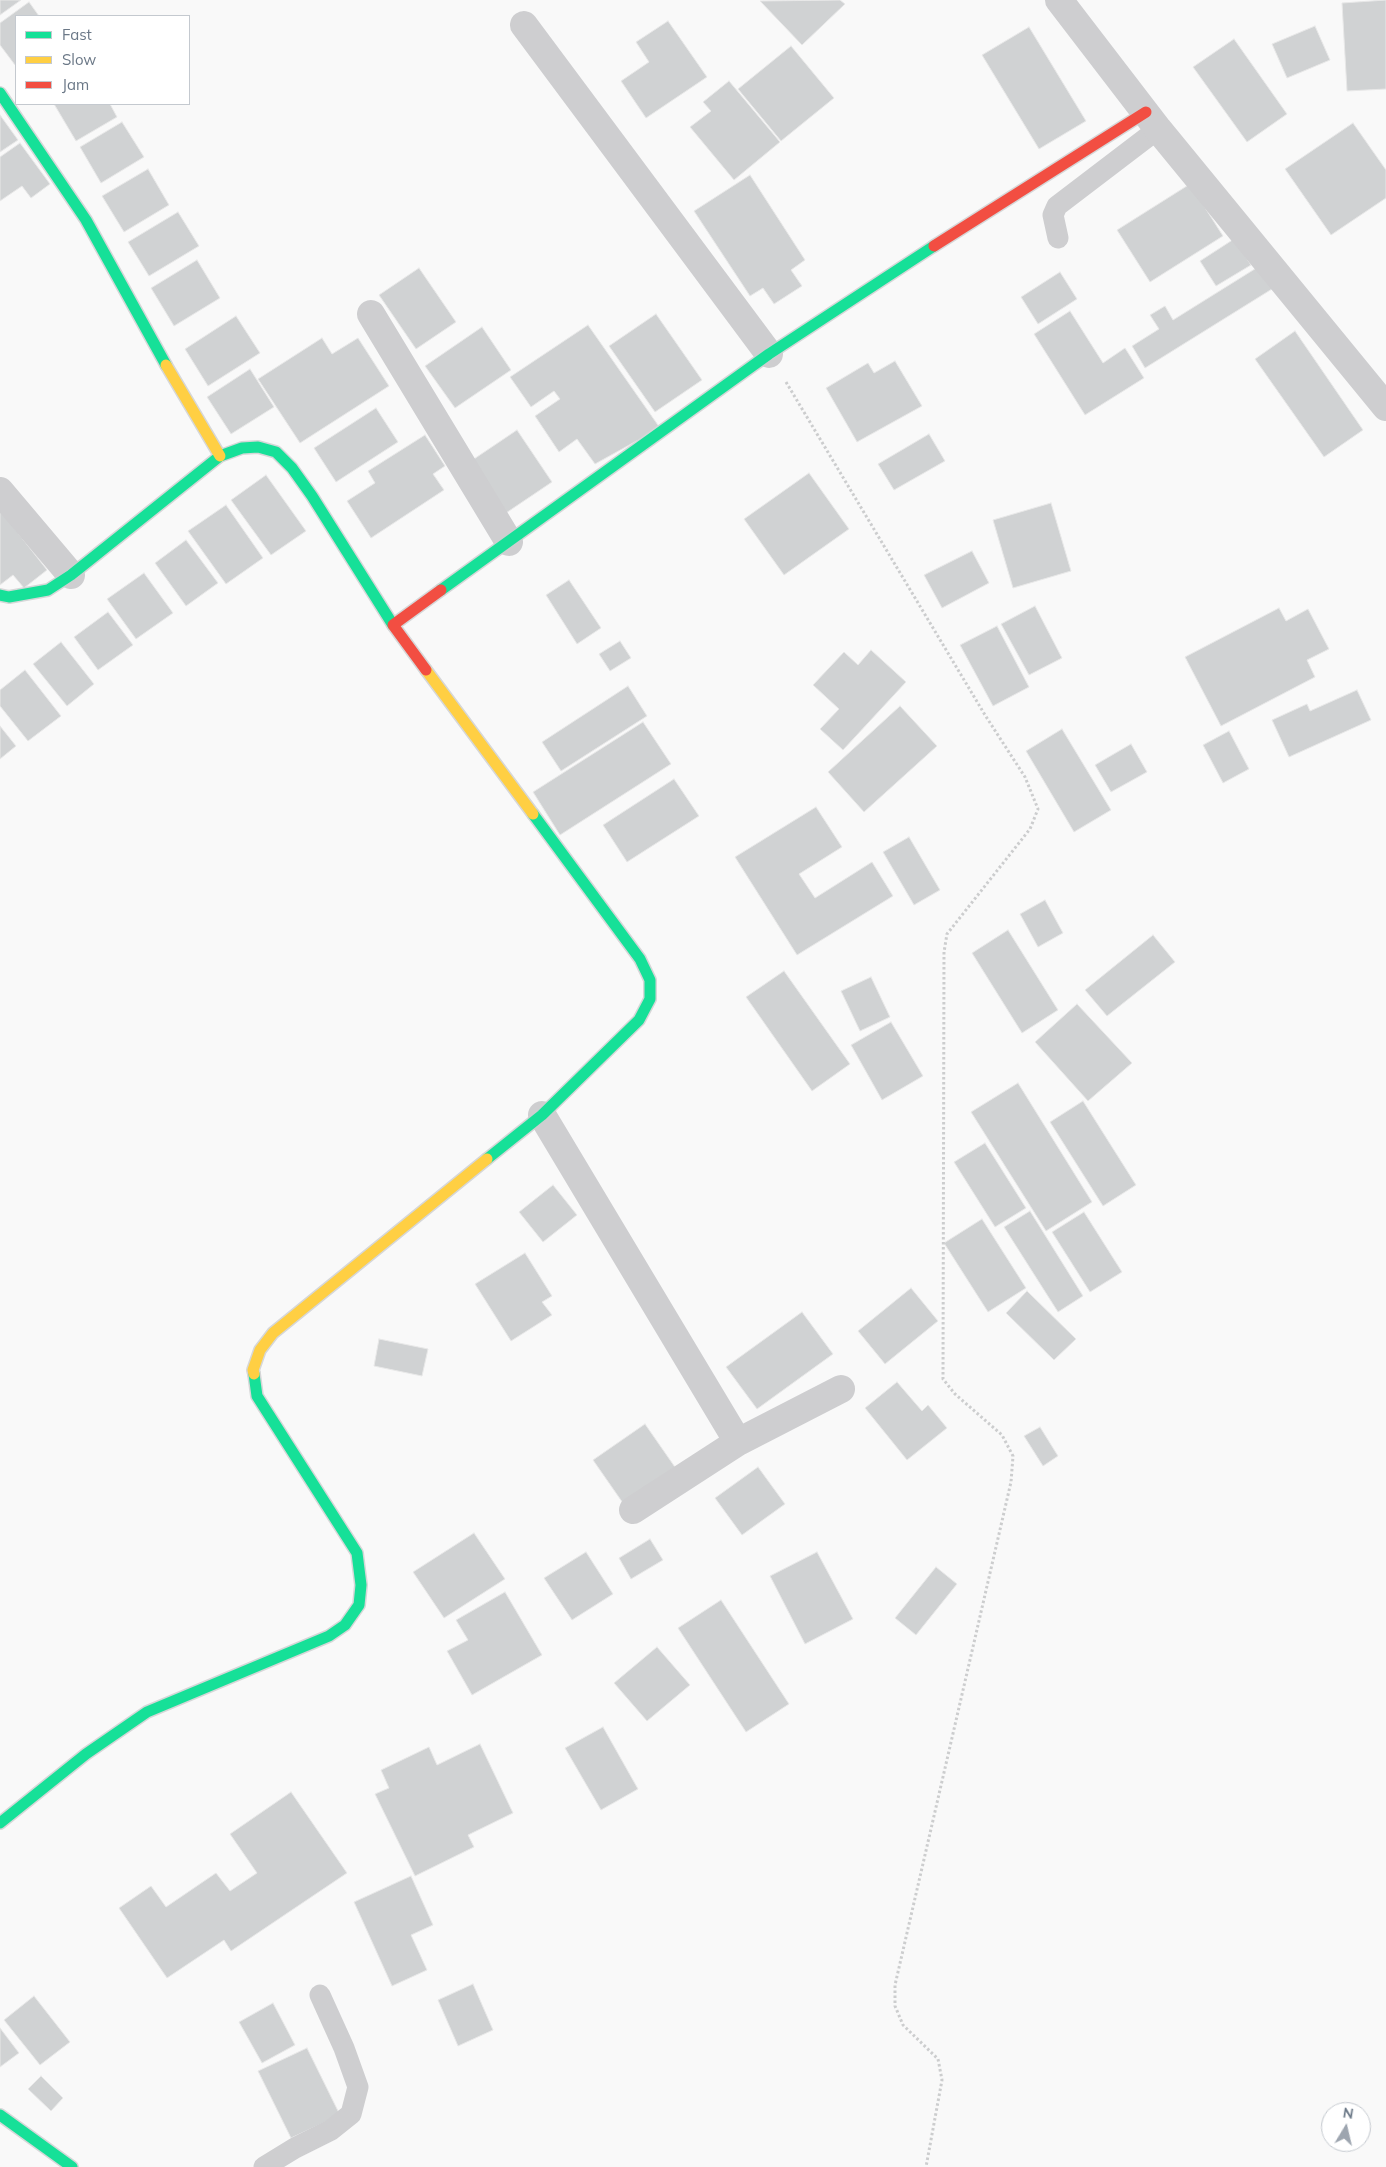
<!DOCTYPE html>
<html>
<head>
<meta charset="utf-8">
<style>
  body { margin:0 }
  #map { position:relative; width:1386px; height:2167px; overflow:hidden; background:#f9f9f9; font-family:Mulish,sans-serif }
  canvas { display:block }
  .legend { position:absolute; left:15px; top:15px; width:175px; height:90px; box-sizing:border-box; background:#fff; border:1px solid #c4c9cf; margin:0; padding:6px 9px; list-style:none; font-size:15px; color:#6b7887 }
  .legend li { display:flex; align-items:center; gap:10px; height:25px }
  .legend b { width:25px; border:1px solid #c4c9cf }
  .north { position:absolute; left:1321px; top:2102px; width:50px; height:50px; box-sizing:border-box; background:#fff; border:1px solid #c4c9cf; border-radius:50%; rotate:9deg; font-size:14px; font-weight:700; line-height:20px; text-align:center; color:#6b7887 }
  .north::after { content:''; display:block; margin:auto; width:18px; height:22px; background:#9da5af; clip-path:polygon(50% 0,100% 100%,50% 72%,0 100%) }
</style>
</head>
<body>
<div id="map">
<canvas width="1386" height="2167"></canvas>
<ul class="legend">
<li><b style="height:6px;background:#16e098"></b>Fast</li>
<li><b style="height:6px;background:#ffcf43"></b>Slow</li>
<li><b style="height:6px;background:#f24e42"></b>Jam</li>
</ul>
<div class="north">N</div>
</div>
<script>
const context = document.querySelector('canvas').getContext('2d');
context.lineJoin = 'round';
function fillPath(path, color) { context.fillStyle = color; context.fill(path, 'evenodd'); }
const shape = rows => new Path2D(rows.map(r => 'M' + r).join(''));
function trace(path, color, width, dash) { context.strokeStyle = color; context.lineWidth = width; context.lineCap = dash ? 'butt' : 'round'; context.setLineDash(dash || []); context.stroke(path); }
const building = shape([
  [0,0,21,0,0,15,0,0],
  [840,0,845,4,802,45,760,1,840,0],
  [1386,0,1386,89,1347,91,1342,3,1386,0],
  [29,2,39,16,16,16,16,64,15,65,0,45,0,23,29,2],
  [668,21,707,77,646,118,621,81,649,62,636,42,668,21],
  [1315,26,1330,60,1287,78,1272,44,1315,26],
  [1029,27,1086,121,1039,149,982,55,1029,27],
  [1234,39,1287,114,1247,142,1193,67,1234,39],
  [791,46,834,98,781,141,738,89,791,46],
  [729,81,780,142,734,180,690,127,711,111,703,102,729,81],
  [54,104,110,104,117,117,76,141,54,104],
  [0,115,18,140,0,152,0,115],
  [122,122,144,157,101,183,80,147,122,122],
  [1353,123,1386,170,1386,198,1331,235,1285,169,1353,123],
  [20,143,50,184,31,198,22,186,0,201,0,157,20,143],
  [148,169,169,205,124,232,102,196,148,169],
  [750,175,805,260,791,270,802,286,774,304,763,288,750,296,694,211,750,175],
  [1190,184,1223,236,1150,282,1117,230,1190,184],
  [178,212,199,246,149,276,128,242,178,212],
  [1234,239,1251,265,1216,286,1200,261,1234,239],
  [197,260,220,298,174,326,151,288,197,260],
  [1258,267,1272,289,1145,368,1132,346,1159,329,1150,315,1165,306,1173,320,1258,267],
  [419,268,456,322,416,349,379,295,419,268],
  [1060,272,1077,299,1038,324,1021,297,1060,272],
  [1070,311,1103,363,1125,348,1144,378,1085,415,1034,334,1070,311],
  [656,314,702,380,655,412,609,346,656,314],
  [236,316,260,353,208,386,185,349,236,316],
  [588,325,660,428,595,464,577,439,559,452,535,416,560,399,554,391,531,407,510,377,588,325],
  [482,327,511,370,455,408,425,366,482,327],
  [1295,331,1363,430,1324,457,1255,359,1295,331],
  [322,338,332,354,358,338,389,386,300,443,258,379,322,338],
  [895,361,922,406,857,442,826,388,868,363,874,373,895,361],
  [250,369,274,407,231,434,207,397,250,369],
  [376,408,398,442,336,482,314,448,376,408],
  [517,430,552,482,503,515,468,463,517,430],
  [929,434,945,461,894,490,878,464,929,434],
  [425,435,445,466,433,474,444,490,371,538,347,501,375,483,368,471,425,435],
  [809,473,849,529,784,575,744,519,809,473],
  [266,475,306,531,271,555,231,500,266,475],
  [1051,503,1071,571,1013,588,993,520,1051,503],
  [226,505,263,558,226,584,188,531,226,505],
  [0,510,47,570,24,588,13,575,0,585,0,510],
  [186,540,218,583,186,606,155,563,186,540],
  [972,551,989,583,942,608,924,575,972,551],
  [144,573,173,613,136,639,107,599,144,573],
  [569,580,601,628,577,644,546,595,569,580],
  [1035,606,1062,658,1029,675,1001,624,1035,606],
  [1279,608,1286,621,1308,609,1329,649,1307,660,1315,677,1221,726,1185,657,1279,608],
  [108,612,133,645,98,670,74,637,108,612],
  [997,626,1029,687,993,706,960,645,997,626],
  [620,641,631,658,610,671,599,654,620,641],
  [61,642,94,684,67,706,33,664,61,642],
  [871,650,906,682,843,750,820,729,839,709,813,685,844,652,858,665,871,650],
  [25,670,61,716,28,741,0,706,0,690,25,670],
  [628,686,647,716,561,771,542,742,628,686],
  [1357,690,1371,720,1289,757,1272,720,1307,704,1310,711,1357,690],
  [900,706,937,746,864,812,828,772,900,706],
  [643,722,671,764,560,835,533,792,643,722],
  [0,726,16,746,0,759,0,726],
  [1062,729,1111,810,1074,832,1026,751,1062,729],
  [1229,731,1249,769,1223,783,1203,745,1229,731],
  [1131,744,1147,772,1111,792,1095,765,1131,744],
  [674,779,699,816,627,862,603,825,674,779],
  [816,807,842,847,799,874,815,898,872,862,893,896,797,955,735,857,816,807],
  [909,837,940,890,914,905,883,852,909,837],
  [1045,900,1063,933,1038,947,1020,914,1045,900],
  [1008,930,1058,1010,1022,1033,972,953,1008,930],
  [1153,935,1175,962,1107,1016,1085,990,1153,935],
  [784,971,850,1064,812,1091,746,997,784,971],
  [871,977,890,1017,860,1031,841,991,871,977],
  [1077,1004,1132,1063,1088,1101,1035,1042,1077,1004],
  [891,1022,923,1076,882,1100,851,1045,891,1022],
  [1018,1083,1092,1202,1046,1231,971,1112,1018,1083],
  [1083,1101,1136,1185,1103,1206,1050,1122,1083,1101],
  [985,1143,1026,1208,995,1227,954,1162,985,1143],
  [553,1185,577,1215,543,1242,519,1212,553,1185],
  [1030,1211,1083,1296,1058,1312,1004,1227,1030,1211],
  [1084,1212,1122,1272,1090,1292,1052,1232,1084,1212],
  [982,1219,1026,1288,988,1312,944,1243,982,1219],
  [525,1253,552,1296,542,1302,552,1315,511,1341,475,1284,525,1253],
  [911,1288,938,1321,885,1364,858,1331,911,1288],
  [1027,1291,1076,1339,1054,1360,1006,1313,1027,1291],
  [802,1312,833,1354,757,1409,726,1367,802,1312],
  [379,1339,428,1349,422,1376,374,1366,379,1339],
  [897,1382,922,1411,928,1405,947,1428,907,1460,865,1408,897,1382],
  [645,1424,677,1470,625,1506,593,1460,645,1424],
  [1040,1427,1058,1456,1043,1466,1024,1436,1040,1427],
  [758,1467,785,1504,742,1535,715,1498,758,1467],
  [474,1533,505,1579,444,1618,413,1572,474,1533],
  [650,1539,663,1560,631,1579,619,1558,650,1539],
  [586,1552,613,1594,572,1620,544,1578,586,1552],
  [817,1552,853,1619,805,1644,770,1576,817,1552],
  [936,1567,957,1584,916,1635,895,1618,936,1567],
  [505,1592,542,1655,472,1695,447,1651,468,1640,456,1620,505,1592],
  [721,1600,789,1704,746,1732,678,1628,721,1600],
  [657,1647,690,1685,647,1721,614,1683,657,1647],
  [603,1727,638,1789,601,1810,565,1748,603,1727],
  [480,1744,513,1813,468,1835,474,1847,415,1876,375,1794,389,1788,381,1770,429,1747,437,1765,480,1744],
  [291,1792,347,1873,231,1951,224,1940,167,1978,119,1908,151,1886,166,1907,216,1873,230,1891,257,1873,230,1834,291,1792],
  [411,1876,433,1925,411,1935,427,1970,392,1986,354,1902,411,1876],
  [473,1984,493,2030,458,2046,438,2000,473,1984],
  [34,1996,70,2042,40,2065,4,2020,34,1996],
  [273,2003,295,2045,262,2063,239,2022,273,2003],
  [0,2028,19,2053,0,2067,0,2028],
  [307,2048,340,2115,291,2138,258,2071,307,2048],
  [41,2076,63,2098,51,2111,28,2089,41,2076]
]);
const path = shape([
  [786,382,985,715,1025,777,1038,809,1030,829,947,934,944,952,943,1379,955,1394,1002,1435,1013,1456,1011,1482,895,1985,895,2006,903,2025,938,2059,942,2080,926,2167]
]);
const lane = shape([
  [1058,238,1053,215,1057,206,1158,129],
  [264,2167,295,2148,331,2130,351,2114,358,2087,344,2048,320,1995]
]);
const street = shape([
  [1059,0,1158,129,1386,407],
  [524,25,769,354],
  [371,314,509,542],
  [0,491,71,575],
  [542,1115,738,1442],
  [633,1510,738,1442,841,1389]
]);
const fast = shape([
  [0,93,86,220,166,365],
  [441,590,769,354,934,246],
  [0,595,9,597,48,590,71,575,220,456,242,448,258,447,276,452,292,468,312,496,393,625],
  [487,1159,542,1115,639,1020,650,999,650,980,640,959,533,814],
  [0,1823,86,1754,147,1712,329,1636,345,1625,359,1605,361,1585,357,1553,257,1396,254,1374],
  [0,2115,72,2167]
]);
const slow = shape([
  [166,365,220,456],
  [426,670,533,814],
  [254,1374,253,1370,260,1350,273,1333,487,1159]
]);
const jam = shape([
  [934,246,1146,112],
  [426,670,393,625,441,590]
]);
fillPath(building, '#d0d2d3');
trace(building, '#e8e8e8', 1);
trace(fast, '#d6d7d8', 14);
trace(slow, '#d6d7d8', 14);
trace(jam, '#d6d7d8', 14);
trace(path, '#cccdce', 3, [2.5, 2.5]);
trace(lane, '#ceced0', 21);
trace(street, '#ceced0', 28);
trace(fast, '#16e098', 11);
trace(slow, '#ffcf43', 11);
trace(jam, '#f24e42', 11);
</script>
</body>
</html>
